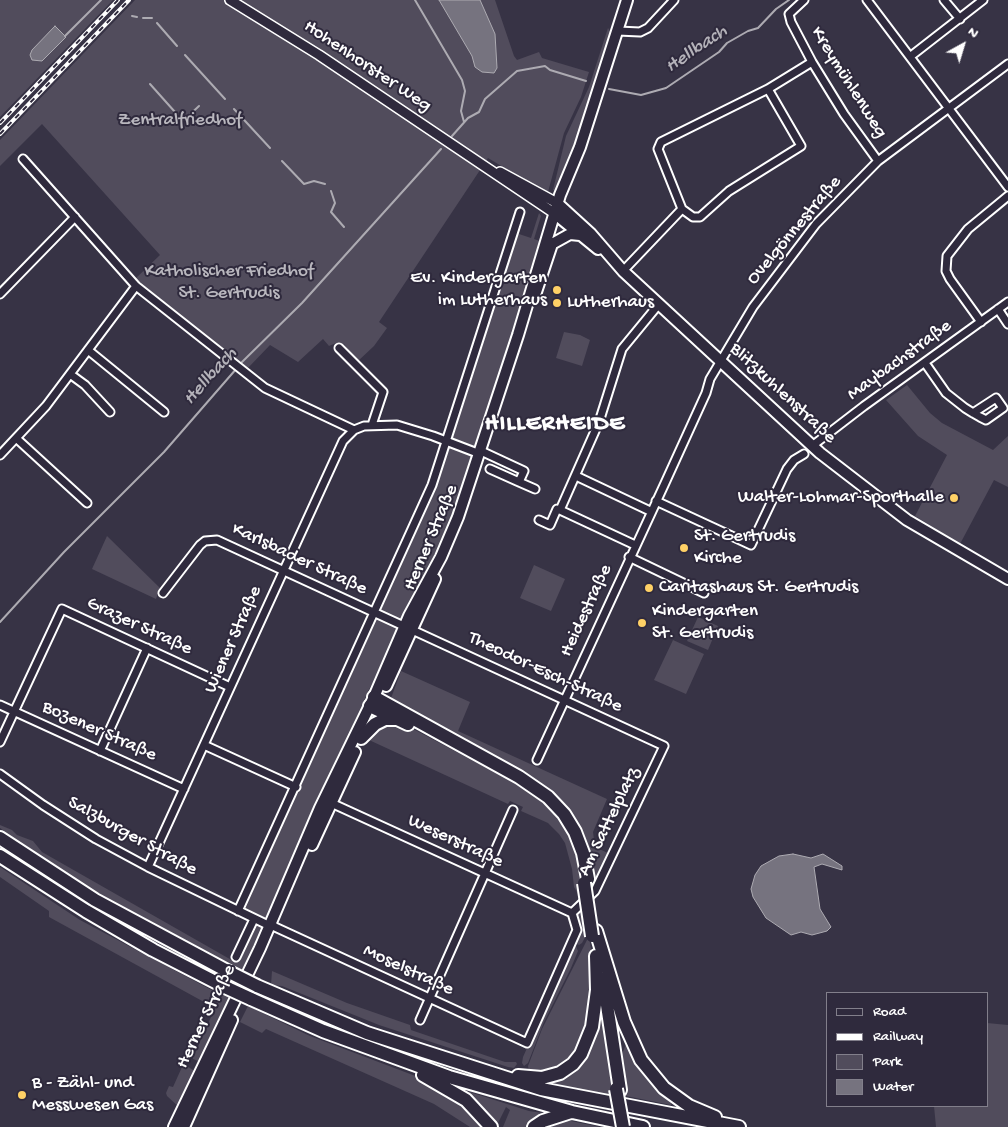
<!DOCTYPE html>
<html>
<head>
<meta charset="utf-8">
<style>
  body { margin:0 }
  #map { position:relative; width:1008px; height:1127px; overflow:hidden; background:#373345; font-family:"Gochi Hand",sans-serif }
  canvas { display:block }
  .legend { position:absolute; left:826px; top:992px; width:162px; height:115px; box-sizing:border-box; background:#2f2a3d; border:1px solid #827f8b; margin:0; padding:6px 9px; list-style:none; font-size:15px; color:#fff }
  .legend li { display:flex; align-items:center; gap:10px; height:25px }
  .legend b { width:25px; border:1px solid #827f8b }
  .north { position:absolute; left:938px; top:20px; width:50px; height:50px; -webkit-text-stroke:4px #2f2a3d; paint-order:stroke; rotate:39deg; font-size:14px; font-weight:700; line-height:20px; text-align:center; color:#fff }
  .north::after { content:''; display:block; margin:auto; width:18px; height:22px; background:#fff; clip-path:polygon(50% 0,100% 100%,50% 72%,0 100%) }
</style>
</head>
<body>
<div id="map">
<canvas width="1008" height="1127"></canvas>
<ul class="legend">
<li><b style="height:6px;background:#2f2a3d"></b>Road</li>
<li><b style="height:6px;background:#fff"></b>Railway</li>
<li><b style="height:14px;background:#514c5c"></b>Park</li>
<li><b style="height:14px;background:#76737f"></b>Water</li>
</ul>
<div class="north">N</div>
</div>
<script>
const context = document.querySelector('canvas').getContext('2d');
context.lineJoin = 'round';
function fillPath(path, color) { context.fillStyle = color; context.fill(path, 'evenodd'); }
const shape = rows => new Path2D(rows.map(r => 'M' + r).join(''));
function trace(path, color, width, dash) { context.strokeStyle = color; context.lineWidth = width; context.lineCap = dash ? 'butt' : 'round'; context.setLineDash(dash || []); context.stroke(path); }
function drawText(font, color, halo, rows, align = 'center') {
  context.font = font + ' "Gochi Hand",sans-serif'; context.lineWidth = 4; context.setLineDash([]); context.textBaseline = 'middle'; context.strokeStyle = halo; context.fillStyle = color; for (const [text, x, y, turn = 0] of rows) {
    context.save(); context.translate(x, y); context.rotate((+turn || 0) * Math.PI / 180); context.textAlign = isNaN(turn) ? turn : align; if (halo) context.strokeText(text, 0, 0); context.fillText(text, 0, 0); context.restore();
  }
}
const green = shape([
  [0,0,113,0,0,117],
  [135,0,495,0,514,56,517,60,539,52,542,58,589,72,581,97,564,133,548,192,543,191,488,158,379,322,387,328,374,346,357,362,344,344,336,343,329,346,323,339,298,362,270,345,247,369,135,279,160,255,42,124,0,166,0,140],
  [608,28,612,34,584,125,566,162,556,191,553,190,566,136,589,87],
  [539,213,541,216,534,239,540,241,538,256,456,515,435,562,415,594,366,696,357,720,332,769,267,919,262,919,244,911,244,904,426,508,439,474,516,233,531,238],
  [564,332,580,335,590,340,582,366,556,358],
  [907,385,930,413,942,423,993,450,1008,436,1008,487,994,480,960,544,915,516,947,455,918,436,886,400],
  [107,536,160,588,156,599,92,569],
  [534,565,565,579,551,611,520,598],
  [698,617,718,626,708,650,687,641],
  [673,640,704,654,686,694,654,680],
  [401,671,470,702,458,731,607,799,593,832,595,847,610,854,593,886,591,872,569,815,390,701],
  [402,723,517,784,548,806,565,828,575,850,582,894,578,894,574,887,572,869,565,843,559,834,548,823,521,811,523,807,510,801,508,804,369,740,385,725],
  [0,825,12,830,17,835,33,841,42,852,235,962,255,924,258,922,263,927,264,931,229,1003,198,1061,193,1059,192,1053,195,1053,215,1008,49,917,49,911,0,877,0,867,80,920,221,995,234,966,95,891,14,838,0,828],
  [584,904,588,932,582,943,579,945,575,943,579,928,578,913],
  [589,936,593,963,593,984,585,1036,568,1063,543,1074,529,1071,528,1066,542,1029],
  [576,946,578,951,571,968,544,1022,528,1063,524,1066,522,1063,523,1057,572,947],
  [272,971,347,1003,410,1025,411,1030,505,1062,516,1062,517,1064,514,1068,508,1067,379,1025,282,986,271,985],
  [248,1006,310,1036,426,1080,456,1098,485,1127,470,1127,434,1104,266,1029,262,1033,240,1022],
  [603,1015,614,1085,614,1097,546,1082,591,1049],
  [987,1023,1008,1025,1008,1127,936,1127,934,1106,987,1106],
  [627,1042,672,1100,671,1105,626,1096,622,1054],
  [182,1063,193,1070,195,1073,181,1109,167,1096,166,1093,169,1086,173,1087,182,1067,178,1065],
  [451,1086,529,1111,550,1114,529,1127,503,1127,510,1110,506,1107,496,1127],
  [558,1119,571,1121,600,1127,538,1127]
]);
const water = shape([
  [439,0,480,0,495,34,497,68,494,73,482,72,475,67,472,56,439,0],
  [55,26,66,37,42,61,32,60,30,55,32,50,55,26],
  [793,854,811,858,823,854,842,866,842,870,822,864,814,867,820,909,831,927,827,931,812,935,801,932,791,935,766,918,753,897,751,889,755,875,761,866,779,856,793,854]
]);
const stream = shape([
  [415,0,462,80,465,91,461,111,464,122],
  [132,16,137,17],
  [143,18,152,18],
  [157,23,177,46],
  [65,36,101,0],
  [185,55,225,99],
  [150,84,183,121,199,106],
  [609,89,641,95,666,88,719,52,727,43,748,31,758,28,776,9,789,0],
  [234,109,270,148],
  [452,136,468,118,479,112,485,99,517,71,545,66,550,70,586,81],
  [282,161,304,184,314,181,325,184],
  [331,191,335,203,331,212,344,227],
  [240,364,302,303,441,149],
  [0,622,64,552,164,452,237,368]
]);
const minor = shape([
  [804,0,789,14,791,22,812,62,844,114,878,161],
  [867,0,1008,187],
  [944,0,960,19],
  [618,31,640,32,648,28,674,0],
  [911,56,983,0],
  [768,89,801,146,729,191,700,217,693,217,682,209,658,149,661,142,768,89,812,62],
  [23,159,136,286,265,388,354,430,364,426,397,425,433,436,480,454],
  [623,271,682,209],
  [0,294,75,217],
  [998,309,1008,324],
  [981,322,950,279,946,271,947,256,968,229,1008,196],
  [339,348,383,392,372,425],
  [88,350,164,412],
  [925,363,946,393,965,408,973,413,980,417,986,420,1003,408,996,398,973,413],
  [70,374,85,385,110,412],
  [16,438,87,503],
  [812,446,864,406,1008,302],
  [481,451,524,471,519,482,535,489],
  [0,455,46,406,136,286],
  [490,469,519,482],
  [576,476,650,511],
  [656,501,751,545,787,469,794,460,804,454],
  [560,510,635,545],
  [539,520,550,525,557,509,560,510,599,422,622,349,659,304],
  [629,557,704,593],
  [163,593,200,545,205,541,217,540,664,746,595,891,572,913],
  [0,705,184,789],
  [0,742,62,609,230,687],
  [204,745,296,787],
  [100,751,147,648],
  [537,760,665,483,706,393,710,379,753,307,816,224,878,161,1008,64],
  [0,774,43,805,96,839,148,867,270,926],
  [329,802,572,913],
  [148,867,343,441,354,430],
  [238,911,432,485,520,212],
  [271,923,275,927,527,1043,577,930,572,913],
  [236,957,254,919],
  [420,1020,513,810]
]);
const tertiary = shape([
  [230,0,319,55,554,213],
  [500,172,557,203]
]);
const secondary = shape([
  [557,203,591,234,623,271,820,453,907,520,1008,579],
  [554,213,598,249],
  [552,244,570,234,580,235],
  [536,292,552,244],
  [386,686,435,579],
  [312,845,355,752],
  [174,1127,260,948,320,808,374,697,409,616,441,557,458,517,518,335,560,195,580,147,627,0],
  [184,1127,232,1020]
]);
const motorway = shape([
  [374,697,519,777,548,797,564,814,575,832,583,853,588,879],
  [370,706,408,724],
  [361,738,375,724,385,719,395,719],
  [0,838,95,900,231,973],
  [0,856,86,911,153,950,225,987],
  [596,931,624,1022,641,1060,664,1088,689,1106,715,1117],
  [603,979,620,1090],
  [257,986,367,1033,541,1089,739,1127],
  [251,999,323,1031,449,1077,572,1112,643,1127],
  [423,1075,466,1100,491,1127],
  [518,1076,542,1078,560,1073,573,1064,581,1054,592,1027,597,990,596,956],
  [534,1127,543,1121,571,1112]
]);
const rail = shape([
  [0,123,118,0],
  [0,134,129,0]
]);
const motorwayBridge = shape([
  [584,883,592,936],
  [231,973,257,986],
  [225,987,251,999],
  [616,1089,623,1127]
]);
const markers = [
  [557,290,5,"#ffd166"],
  [557,303,5,"#ffd166"],
  [954,498,5,"#ffd166"],
  [684,548,5,"#ffd166"],
  [649,588,5,"#ffd166"],
  [642,623,5,"#ffd166"],
  [22,1095,5,"#ffd166"]
];
const streetNames = [
  ["Hohenhorster Weg",367,67,34],
  ["Kreymühlenweg",848,83,58],
  ["Ovelgönnestraße",795,231,-50],
  ["Maybachstraße",900,361,-36],
  ["Blitzkuhlenstraße",782,394,43],
  ["Herner Straße",432,538,-67],
  ["Karlsbader Straße",299,560,25],
  ["Heidestraße",587,611,-65],
  ["Grazer Straße",139,627,25],
  ["Wiener Straße",234,640,-66],
  ["Theodor-Esch-Straße",545,673,25],
  ["Bozener Straße",99,732,24],
  ["Am Sattelplatz",610,822,-64],
  ["Salzburger Straße",132,837,29],
  ["Weserstraße",455,842,25],
  ["Moselstraße",408,971,25],
  ["Herner Straße",207,1017,-64]
];
const parkNames = [
  ["Zentralfriedhof",180,121],
  ["Katholischer Friedhof",229,272],
  ["St. Gertrudis",229,294]
];
const poiNames = [
  ["Ev. Kindergarten",547,279,"right"],
  ["im Lutherhaus",547,301,"right"],
  ["Lutherhaus",567,303],
  ["Walter-Lohmar-Sporthalle",944,498,"right"],
  ["St. Gertrudis",694,537],
  ["Kirche",694,559],
  ["Caritashaus St. Gertrudis",659,588],
  ["Kindergarten",652,612],
  ["St. Gertrudis",652,634],
  ["B - Zähl- und",32,1084],
  ["Messwesen Gas",32,1106]
];
const waterNames = [
  ["Hellbach",697,50,-34],
  ["Hellbach",211,377,-48]
];
const districtNames = [
  ["HILLERHEIDE",555,425]
];
fillPath(green, '#514c5c');
fillPath(water, '#76737f');
trace(water, '#adabb2', 1);
trace(stream, '#adabb2', 2);
trace(minor, '#fff', 11);
trace(tertiary, '#fff', 12);
trace(secondary, '#fff', 14);
trace(motorway, '#fff', 16);
trace(minor, '#2f2a3d', 7);
trace(tertiary, '#2f2a3d', 9);
trace(secondary, '#2f2a3d', 10);
trace(motorway, '#2f2a3d', 12);
trace(rail, '#fff', 4);
trace(rail, '#2f2a3d', 2, [5.5]);
trace(motorwayBridge, '#fff', 16, []);
trace(motorwayBridge, '#2f2a3d', 12);
for (const [x, y, r, color] of markers) { const dot = new Path2D(); dot.arc(x, y, r, 0, 2 * Math.PI); context.fillStyle = color; context.fill(dot); trace(dot, '#2f2a3d', 2); }
drawText('19px', '#fff', '#2f2a3d', streetNames);
drawText('19px', '#b9b7be', '#2f2a3d', parkNames);
drawText('19px', '#fff', '#2f2a3d', poiNames, 'left');
drawText('italic 20px', '#b4b2b9', '#2f2a3d', waterNames);
context.letterSpacing = '1px';
drawText('bold 24px', '#fff', '#2f2a3d', districtNames);
context.letterSpacing = '0px';
</script>
</body>
</html>
